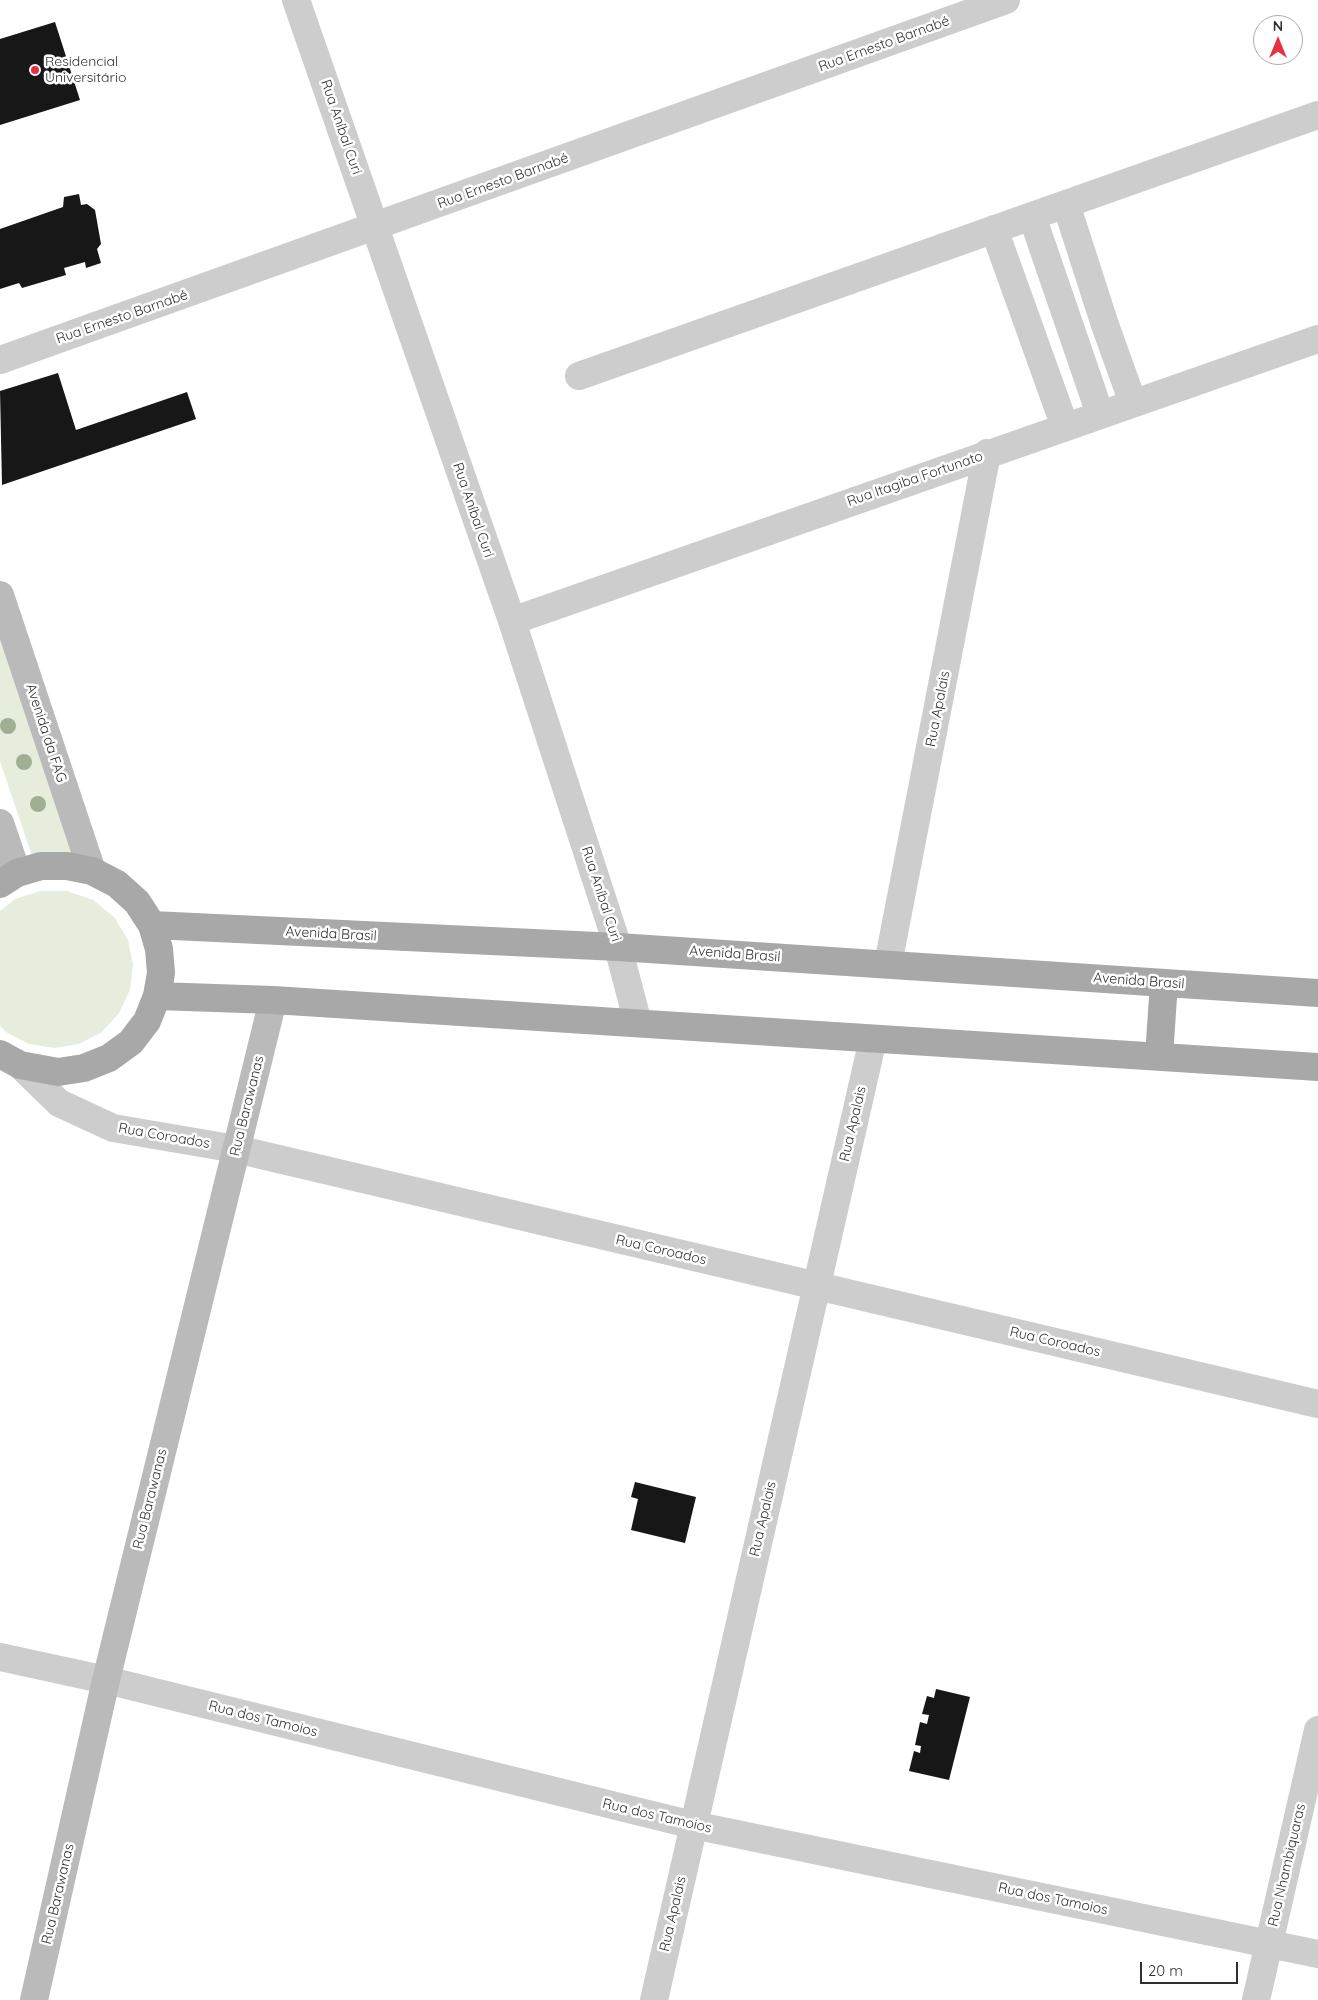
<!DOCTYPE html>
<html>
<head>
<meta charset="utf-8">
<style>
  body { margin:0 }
  #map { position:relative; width:1318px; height:2000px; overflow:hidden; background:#fff; font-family:Quicksand,sans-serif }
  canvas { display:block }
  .north { position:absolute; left:1253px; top:15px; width:50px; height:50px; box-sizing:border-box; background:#fff; border:1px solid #acacac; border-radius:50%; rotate:0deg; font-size:14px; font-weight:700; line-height:20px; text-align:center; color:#303030 }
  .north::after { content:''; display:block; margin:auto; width:18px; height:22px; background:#e73140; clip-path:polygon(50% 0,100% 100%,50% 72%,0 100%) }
  .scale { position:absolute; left:1140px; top:1962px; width:98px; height:22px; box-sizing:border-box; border:2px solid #303030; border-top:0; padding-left:6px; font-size:15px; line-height:18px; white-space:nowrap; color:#303030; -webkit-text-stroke:4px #fff; paint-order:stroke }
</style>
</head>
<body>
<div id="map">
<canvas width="1318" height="2000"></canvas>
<div class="north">N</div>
<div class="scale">20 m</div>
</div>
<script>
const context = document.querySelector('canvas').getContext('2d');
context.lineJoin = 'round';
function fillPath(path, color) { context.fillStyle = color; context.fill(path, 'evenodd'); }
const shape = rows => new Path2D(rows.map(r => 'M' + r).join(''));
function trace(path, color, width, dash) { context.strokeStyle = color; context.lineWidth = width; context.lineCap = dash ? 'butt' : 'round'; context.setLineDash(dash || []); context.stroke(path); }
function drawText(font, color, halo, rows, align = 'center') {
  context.font = font + ' Quicksand,sans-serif'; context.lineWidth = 5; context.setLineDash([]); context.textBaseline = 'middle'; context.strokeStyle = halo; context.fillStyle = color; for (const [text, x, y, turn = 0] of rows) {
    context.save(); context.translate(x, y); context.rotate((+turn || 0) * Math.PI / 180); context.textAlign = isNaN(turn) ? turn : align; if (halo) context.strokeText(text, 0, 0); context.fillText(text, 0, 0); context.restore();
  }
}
const green = shape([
  [0,619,83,861,33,859,0,761],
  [40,891,67,891,93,900,114,917,128,940,133,965,130,990,119,1013,102,1032,79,1044,54,1048,29,1044,6,1032,0,1026,0,911,15,899]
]);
const building = shape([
  [55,22,80,100,0,125,0,39],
  [79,194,81,205,87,204,95,210,101,244,97,249,101,263,86,268,85,262,64,268,66,275,22,288,19,283,0,289,0,229,63,207,64,197],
  [58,373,76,430,187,392,196,419,2,485,0,391],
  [635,1482,696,1497,685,1543,631,1530,638,1499,631,1497],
  [936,1689,970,1697,949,1780,909,1771,914,1751,920,1753,921,1746,915,1745,920,1722,927,1724,929,1715,922,1714,927,1696,934,1698]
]);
const street = shape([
  [296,0,512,621,618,947,638,1023],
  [1066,204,1105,325,1133,403],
  [1032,216,1100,414],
  [994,229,1065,427],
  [0,360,1006,0],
  [579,376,1318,115],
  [512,621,1318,339],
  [888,964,987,453],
  [20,1065,59,1103,113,1128,236,1149,1318,1404],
  [0,1657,106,1680,693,1825,1318,1954],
  [654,2000,873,1039],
  [1256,2000,1318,1730]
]);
const secondary = shape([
  [0,595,92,871],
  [0,823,17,873],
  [34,2000,106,1680,273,1000]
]);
const primary = shape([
  [0,884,17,873,41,866,67,866,92,871,117,884,137,902,152,925,159,949,161,973,157,996,147,1021,131,1042,109,1058,84,1068,58,1072,20,1065,0,1054],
  [152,925,618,947,1318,993],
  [157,996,273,1000,1318,1067],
  [1159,1056,1164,983]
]);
const trees = [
  [8,726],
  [24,762],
  [38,804]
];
const markers = [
  [35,70,5,"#e73140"]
];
const streetNames = [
  ["Rua Ernesto Barnabé",884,44,-20],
  ["Rua Aníbal Curi",341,127,71],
  ["Rua Ernesto Barnabé",503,181,-20],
  ["Rua Ernesto Barnabé",122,317,-19],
  ["Rua Itagiba Fortunato",915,479,-19],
  ["Rua Aníbal Curi",473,510,71],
  ["Rua Apalais",938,709,-79],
  ["Avenida da FAG",46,733,72],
  ["Rua Aníbal Curi",601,894,72],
  ["Avenida Brasil",331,934,3],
  ["Avenida Brasil",735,954,4],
  ["Avenida Brasil",1139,981,4],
  ["Rua Barawanas",247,1106,-76],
  ["Rua Apalais",853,1124,-77],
  ["Rua Coroados",164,1136,10],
  ["Rua Coroados",661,1250,13],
  ["Rua Coroados",1055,1342,13],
  ["Rua Barawanas",150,1499,-76],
  ["Rua Apalais",763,1519,-77],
  ["Rua dos Tamoios",263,1719,14],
  ["Rua dos Tamoios",657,1816,13],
  ["Rua Nhambiquaras",1287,1865,-77],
  ["Rua Barawanas",58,1894,-77],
  ["Rua dos Tamoios",1053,1899,12],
  ["Rua Apalais",673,1914,-77]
];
const poiNames = [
  ["Residencial",45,62],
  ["Universitário",45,78]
];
fillPath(green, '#e6eddd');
fillPath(building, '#171717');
trace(street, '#cdcdcd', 28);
trace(secondary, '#bababa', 28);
trace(primary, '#a8a8a8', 28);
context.fillStyle = '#a0ae94';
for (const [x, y] of trees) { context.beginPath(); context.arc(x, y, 8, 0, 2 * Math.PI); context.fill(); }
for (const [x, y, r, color] of markers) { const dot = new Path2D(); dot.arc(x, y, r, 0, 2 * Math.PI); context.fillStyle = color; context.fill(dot); trace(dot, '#fff', 2); }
drawText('14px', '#303030', '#fff', streetNames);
drawText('14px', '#303030', '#fff', poiNames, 'left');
</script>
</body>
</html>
